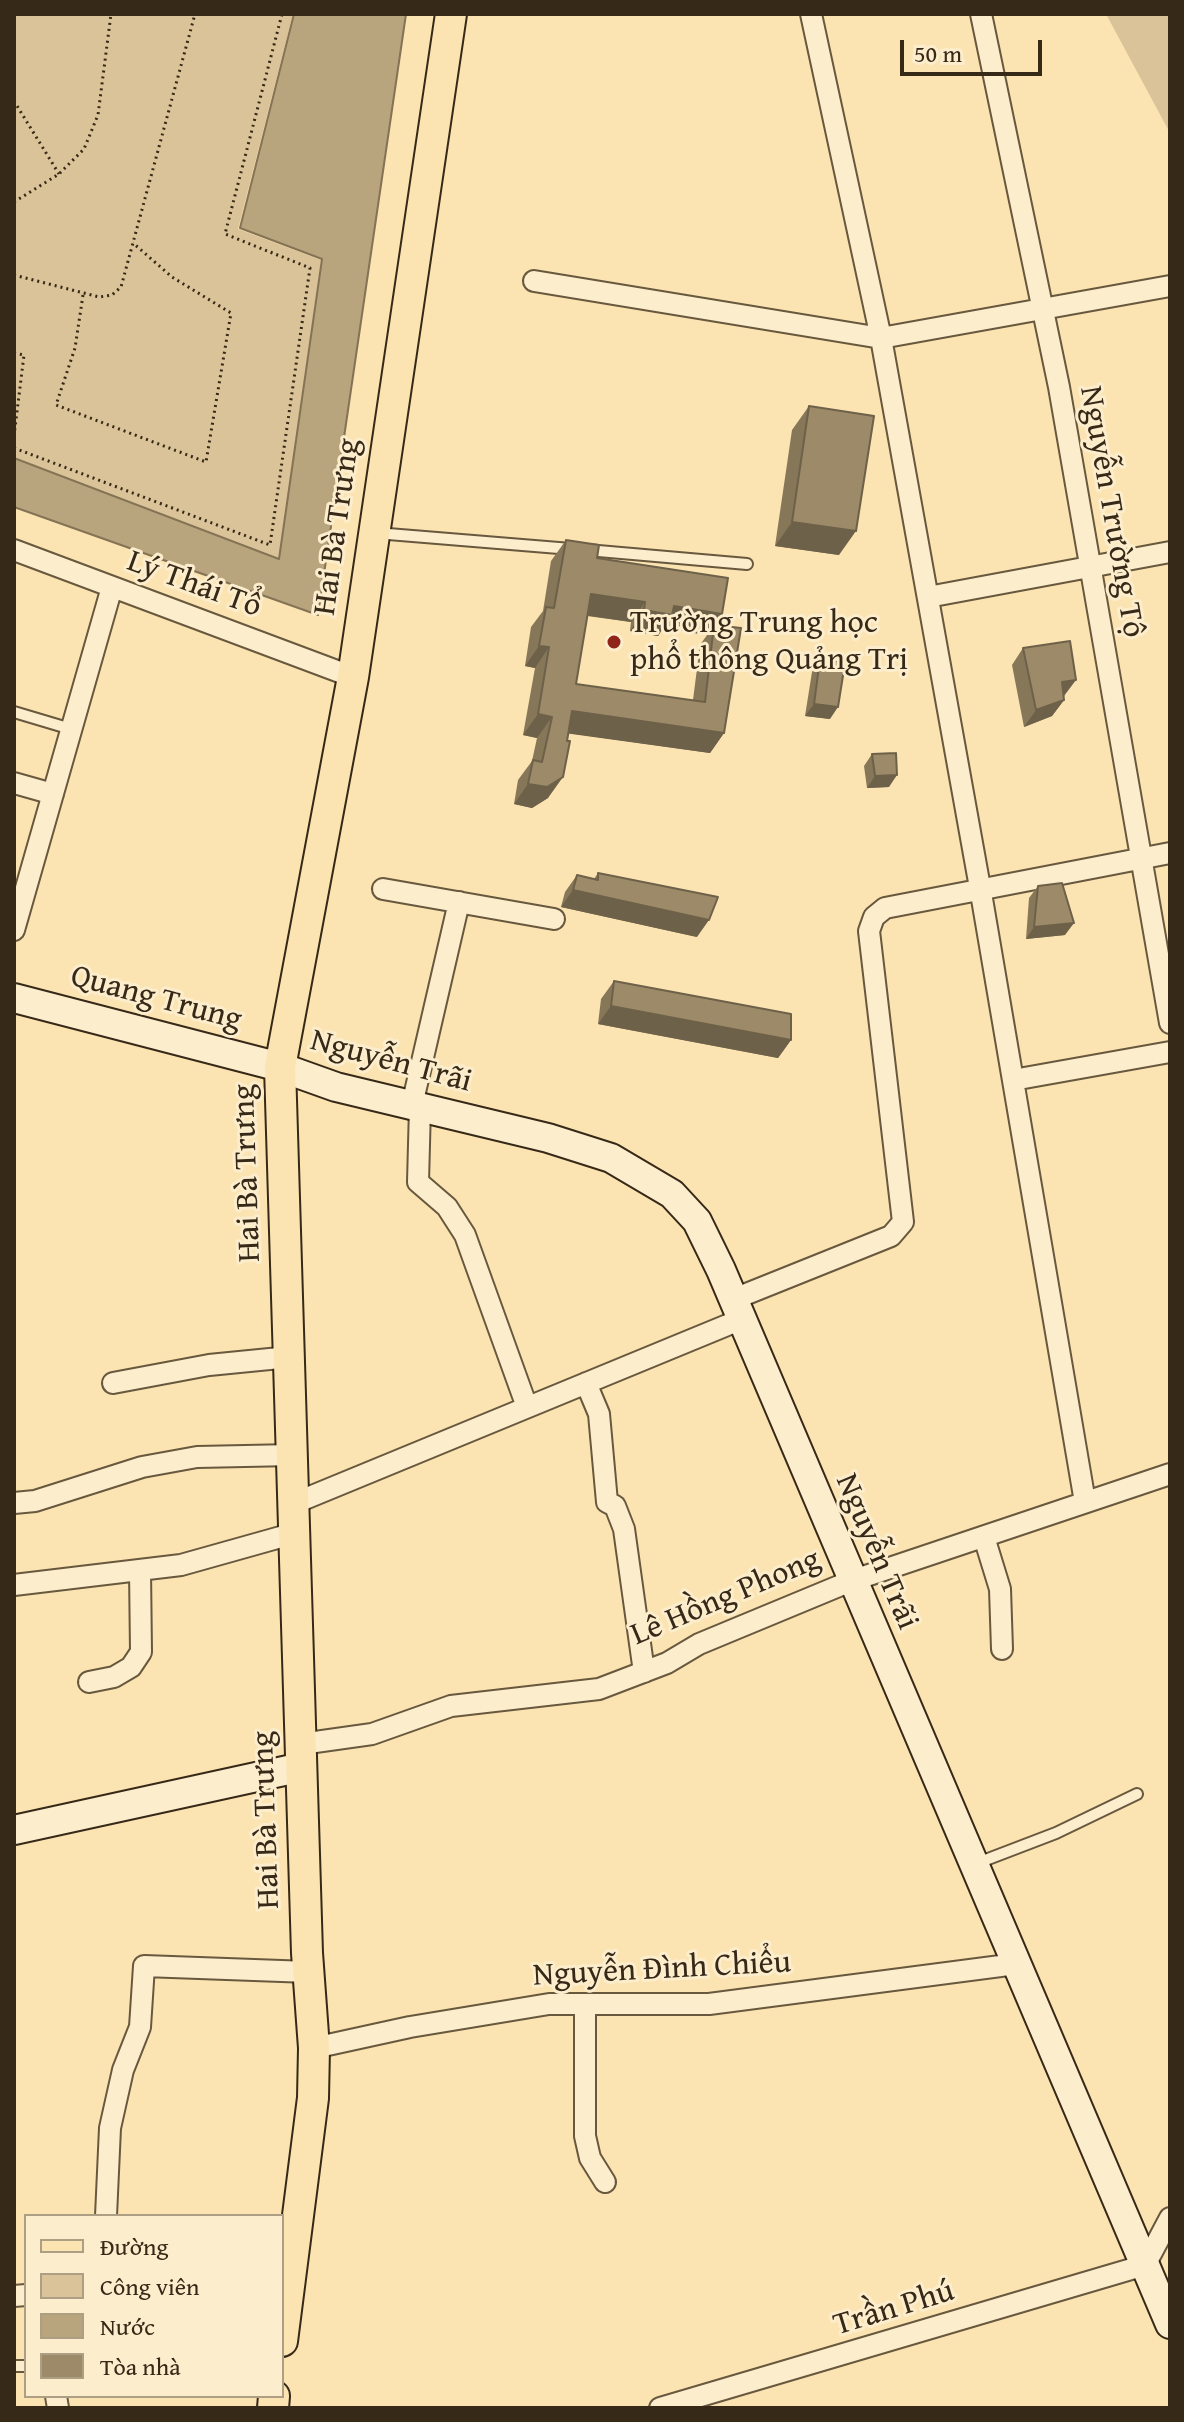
<!DOCTYPE html>
<html>
<head>
<meta charset="utf-8">
<style>
  body { margin:0 }
  #map { position:relative; width:1184px; height:2422px; overflow:hidden; background:#fbe3b2; font-family:"Gentium Book Plus",serif }
  canvas { display:block }
  .frame { position:absolute; inset:0; border:16px solid #372917; pointer-events:none }
  .legend { position:absolute; left:24px; top:2214px; width:260px; height:184px; box-sizing:border-box; background:#fcedcd; border:2px solid #ad9f84; margin:0; padding:10px 14px; list-style:none; font-size:24px; color:#372917 }
  .legend li { display:flex; align-items:center; gap:16px; height:40px }
  .legend b { width:40px; border:2px solid #ad9f84 }
  .scale { position:absolute; left:900px; top:40px; width:142px; height:36px; box-sizing:border-box; border:4px solid #372917; border-top:0; padding-left:10px; font-size:24px; line-height:28px; white-space:nowrap; color:#372917; -webkit-text-stroke:6px #fcedcd; paint-order:stroke }
</style>
</head>
<body>
<div id="map">
<canvas width="1184" height="2422"></canvas>
<div class="frame"></div>
<ul class="legend">
<li><b style="height:10px;background:#fbe3b2"></b>Đường</li>
<li><b style="height:22px;background:#dac398"></b>Công viên</li>
<li><b style="height:22px;background:#b8a47d"></b>Nước</li>
<li><b style="height:22px;background:#9d8a68"></b>Tòa nhà</li>
</ul>
<div class="scale">50 m</div>
</div>
<script>
const context = document.querySelector('canvas').getContext('2d');
context.lineJoin = 'round';
function fillPath(path, color) { context.fillStyle = color; context.fill(path, 'evenodd'); }
const shape = rows => new Path2D(rows.map(r => 'M' + r).join(''));
function trace(path, color, width, dash) { context.strokeStyle = color; context.lineWidth = width; context.lineCap = dash ? 'butt' : 'round'; context.setLineDash(dash || []); context.stroke(path); }
function drawText(font, color, halo, rows, align = 'center') {
  context.font = font + ' "Gentium Book Plus",serif'; context.lineWidth = 6; context.setLineDash([]); context.textBaseline = 'middle'; context.strokeStyle = halo; context.fillStyle = color; for (const [text, x, y, turn = 0] of rows) {
    context.save(); context.translate(x, y); context.rotate((+turn || 0) * Math.PI / 180); context.textAlign = isNaN(turn) ? turn : align; if (halo) context.strokeText(text, 0, 0); context.fillText(text, 0, 0); context.restore();
  }
}
const green = shape([
  [14,14,293,14,238,229,321,260,279,558,14,457],
  [1106,14,1170,14,1170,133]
]);
const water = shape([
  [294,14,406,14,318,615,14,507,14,458,279,559,322,259,240,228,294,14]
]);
const path = shape([
  [14,101,59,174],
  [14,202,59,174,84,149,98,115,111,14],
  [14,275,99,297,112,295,121,287,195,14],
  [83,295,75,348,56,405,206,462,231,313,172,277,133,243],
  [14,353,24,355,14,436],
  [14,448,270,545,310,268,225,234,282,14]
]);
const lane = shape([
  [376,533,571,549],
  [587,550,747,564],
  [14,712,71,729],
  [975,1864,1056,1833,1137,1794],
  [14,2366,26,2366]
]);
const street = shape([
  [811,14,881,338,981,893,1085,1502],
  [981,14,1059,387,1170,1023],
  [534,281,881,338,1170,286],
  [14,550,353,677],
  [928,597,1170,552],
  [14,783,53,794],
  [383,889,554,919],
  [14,930,112,587],
  [1013,1080,1170,1052],
  [412,1105,459,902],
  [420,1107,418,1182,447,1207,465,1235,527,1407],
  [734,1299,891,1236,903,1222,869,931,874,917,885,908,1170,853],
  [113,1383,209,1365,290,1357],
  [586,1383,599,1414,607,1502,615,1506,624,1529,644,1672],
  [14,1503,35,1501,142,1467,197,1457,293,1455],
  [295,1503,742,1319],
  [984,1537,1000,1589,1002,1649],
  [14,1585,181,1565,295,1533],
  [89,1682,114,1677,131,1667,141,1652,140,1570],
  [301,1744,372,1734,451,1706,599,1689,667,1663,699,1644,851,1581,1170,1474],
  [585,2006,585,2136,590,2158,605,2182],
  [314,2048,410,2027,549,2004,709,2004,1016,1964],
  [106,2216,110,2128,123,2070,140,2027,144,1966,309,1972],
  [14,2296,26,2295],
  [56,2396,58,2408],
  [660,2408,1145,2265,1170,2218]
]);
const secondary = shape([
  [14,998,280,1067,336,1087,548,1138,611,1158,672,1194,697,1221,721,1270,1170,2324],
  [14,1830,302,1767]
]);
const primary = shape([
  [282,2341,313,2098,314,2048,307,1953,280,1067,353,677,451,14],
  [273,2408,274,2396]
]);
const wall = shape([
  [809,406,839,555,775,546,792,430],
  [566,540,597,558,722,614,715,625,724,733,710,753,568,733,548,798,532,808,514,804,518,780,532,761,537,738,523,735,535,668,525,666,531,627,543,611,551,561],
  [587,616,631,622,630,631,658,636,663,628,707,635,700,645,693,700,576,684],
  [1023,648,1064,696,1063,696,1064,700,1052,716,1024,727,1012,665],
  [820,659,830,719,805,716,812,672],
  [872,754,889,787,867,788,864,766],
  [598,873,697,937,561,907,565,892,577,875,594,879],
  [1038,886,1065,935,1026,939,1029,898],
  [614,981,791,1040,778,1058,598,1024,601,999]
]);
const shadedWall = shape([
  [792,522,856,531,839,555,775,546],
  [591,594,645,602,631,622,577,614],
  [674,606,722,614,707,635,663,628,658,636,630,631,644,610],
  [539,646,549,647,535,668,525,666],
  [1076,680,1064,696,1050,699,1062,682],
  [1064,700,1052,716,1024,727,1036,710],
  [814,704,838,707,830,719,805,716],
  [572,711,724,733,710,753,557,732],
  [538,714,552,717,537,738,523,735],
  [897,775,889,787,867,788,875,776],
  [563,777,548,798,532,808,514,804,528,784],
  [573,890,709,920,697,937,561,907],
  [1074,923,1065,935,1026,939,1034,927],
  [611,1006,791,1040,778,1058,598,1024]
]);
const building = shape([
  [809,406,874,416,856,531,792,522,809,406],
  [566,540,599,545,597,558,728,578,722,614,674,606,672,615,644,610,645,602,591,594,576,684,705,702,714,625,741,628,724,733,572,711,567,741,570,741,563,777,547,787,528,784,533,760,542,762,552,717,538,714,549,647,539,646,546,607,554,608,566,540],
  [1070,641,1076,680,1062,682,1064,700,1036,710,1023,648,1070,641],
  [820,659,845,663,838,707,814,704,820,659],
  [896,753,897,775,875,776,872,754,896,753],
  [598,873,718,897,709,920,573,890,577,875,598,880,598,873],
  [1062,883,1074,923,1034,927,1038,886,1062,883],
  [614,981,791,1014,791,1040,611,1006,614,981]
]);
const markers = [
  [614,642,8,"#8f2418"]
];
const streetNames = [
  ["Nguyễn Trường Tộ",1111,512,80],
  ["Hai Bà Trưng",338,527,-82],
  ["Lý Thái Tổ",194,585,20],
  ["Quang Trung",156,999,15],
  ["Nguyễn Trãi",391,1062,15],
  ["Hai Bà Trưng",248,1173,-92],
  ["Nguyễn Trãi",876,1552,67],
  ["Lê Hồng Phong",726,1598,-23],
  ["Hai Bà Trưng",267,1820,-92],
  ["Nguyễn Đình Chiểu",662,1970,-3],
  ["Trần Phú",894,2309,-17]
];
const poiNames = [
  ["Trường Trung học",630,624],
  ["phổ thông Quảng Trị",630,661]
];
fillPath(green, '#dac398');
fillPath(water, '#b8a47d');
trace(water, '#847354', 2);
trace(lane, '#68583e', 14);
trace(street, '#68583e', 24);
trace(secondary, '#372917', 32);
trace(primary, '#372917', 34);
trace(path, '#372917', 3, [2, 4]);
trace(lane, '#fcedcd', 10);
trace(street, '#fcedcd', 20);
trace(secondary, '#fcedcd', 28);
trace(primary, '#fbe3b2', 30);
fillPath(wall, '#877759');
fillPath(shadedWall, '#6e6149');
fillPath(building, '#9d8a68');
trace(building, '#6e6149', 2);
for (const [x, y, r, color] of markers) { const dot = new Path2D(); dot.arc(x, y, r, 0, 2 * Math.PI); context.fillStyle = color; context.fill(dot); trace(dot, '#fcedcd', 3); }
drawText('32px', '#372917', '#fcedcd', streetNames);
drawText('32px', '#372917', '#fcedcd', poiNames, 'left');
</script>
</body>
</html>
